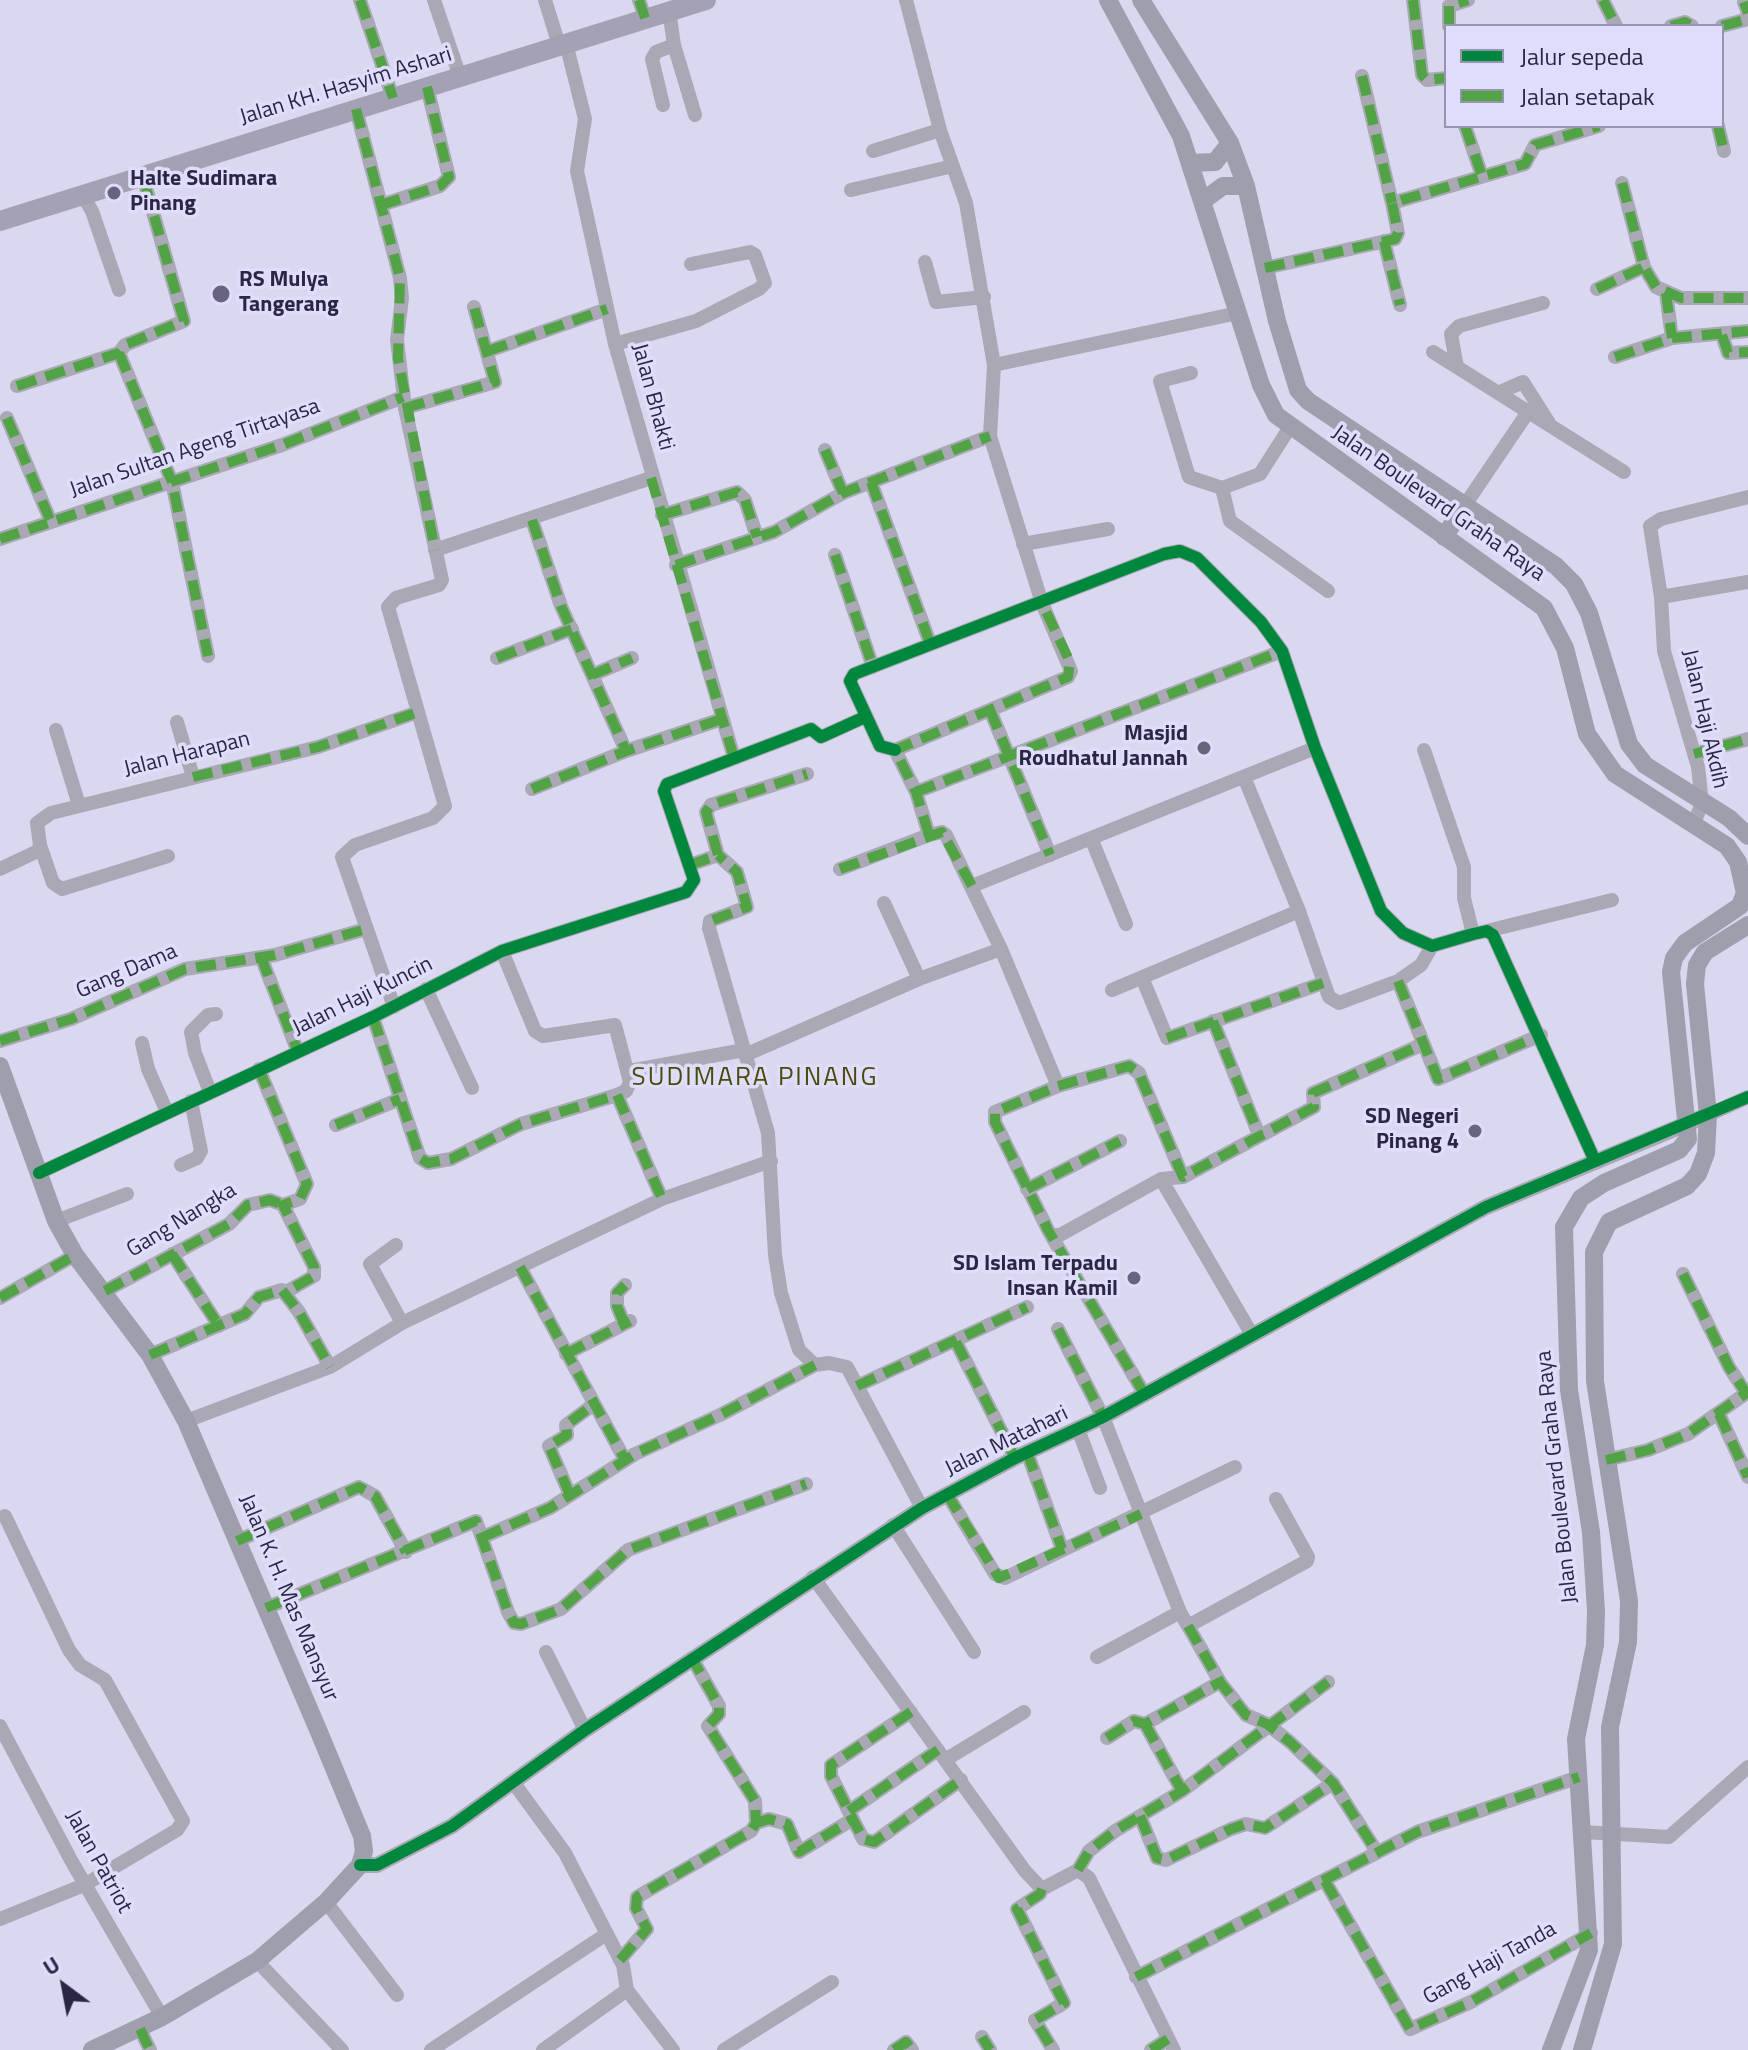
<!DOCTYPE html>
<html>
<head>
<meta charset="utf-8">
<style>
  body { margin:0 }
  #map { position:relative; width:1748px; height:2050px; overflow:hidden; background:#dad8f0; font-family:"Titillium Web",sans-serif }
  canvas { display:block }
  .legend { position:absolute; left:1444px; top:24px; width:280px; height:104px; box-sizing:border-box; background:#dfddfb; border:2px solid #9794b1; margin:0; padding:10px 14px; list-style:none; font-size:24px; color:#2a2643 }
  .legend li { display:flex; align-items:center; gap:16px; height:40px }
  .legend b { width:40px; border:2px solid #9794b1 }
  .north { position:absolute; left:24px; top:1946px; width:80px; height:80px; -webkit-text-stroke:6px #dfddfb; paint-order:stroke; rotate:328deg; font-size:22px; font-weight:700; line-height:32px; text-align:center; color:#2a2643 }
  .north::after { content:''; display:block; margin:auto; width:28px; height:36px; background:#2a2643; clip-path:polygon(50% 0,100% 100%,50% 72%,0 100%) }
</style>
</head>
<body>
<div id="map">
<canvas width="1748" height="2050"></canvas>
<ul class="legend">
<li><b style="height:10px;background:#00873e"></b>Jalur sepeda</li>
<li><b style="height:10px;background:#51a346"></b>Jalan setapak</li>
</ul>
<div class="north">U</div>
</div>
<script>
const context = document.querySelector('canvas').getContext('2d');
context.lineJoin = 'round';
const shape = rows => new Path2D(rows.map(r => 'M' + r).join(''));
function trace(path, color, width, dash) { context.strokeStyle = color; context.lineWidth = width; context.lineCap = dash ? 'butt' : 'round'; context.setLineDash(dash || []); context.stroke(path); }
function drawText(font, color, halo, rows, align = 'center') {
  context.font = font + ' "Titillium Web",sans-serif'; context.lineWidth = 7; context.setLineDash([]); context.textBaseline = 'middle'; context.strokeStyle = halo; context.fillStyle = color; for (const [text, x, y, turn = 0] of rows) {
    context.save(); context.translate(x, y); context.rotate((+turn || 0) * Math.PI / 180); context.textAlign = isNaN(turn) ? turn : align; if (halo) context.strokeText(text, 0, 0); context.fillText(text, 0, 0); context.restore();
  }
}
const minor = shape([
  [360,0,393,98],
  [434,0,460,77],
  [545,0,559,45],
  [639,0,645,18],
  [906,0,940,130,966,203,994,365,990,436,1042,603,1071,671,1068,677,895,750,916,792,929,835],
  [1413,0,1422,75,1427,80,1446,78],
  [1603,0,1616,26],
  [1744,2,1748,13],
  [1449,26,1449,6,1468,0],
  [1671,26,1685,22,1692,26],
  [1722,26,1748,19],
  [566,43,585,119,577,171,615,344,734,758],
  [674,45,695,115],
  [1362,76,1392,203],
  [663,105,652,59,656,52,674,45,669,10],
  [356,109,400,278,402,298,397,340,405,408,442,580,439,585,396,598,388,607,445,806,433,818,355,845,342,857,394,1007],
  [1465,126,1482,176],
  [1718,126,1724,151],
  [873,151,940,130],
  [1622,183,1644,267,1656,287,1681,298,1748,298],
  [851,190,953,166],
  [83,196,92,211,119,290],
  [381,205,440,186,449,177,427,87],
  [1384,241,1400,305],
  [925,262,936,302,984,297],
  [1265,268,1395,239,1398,233,1392,203,1525,164,1535,145,1599,126],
  [1597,289,1644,267],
  [1666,293,1672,338],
  [1722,335,1728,353,1748,352],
  [615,344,696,321,759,289,765,283,755,255,750,252,691,264],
  [488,351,607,309],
  [1433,352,1624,472],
  [119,353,172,482,208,656],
  [1615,357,1672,338,1748,331],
  [994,365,1238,313],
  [1457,367,1451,334,1459,326,1543,303],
  [1191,373,1160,381,1189,477,1222,488,1230,521,1328,591],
  [17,386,119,353,125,345,184,321,143,177],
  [1498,393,1523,382,1549,423],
  [405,408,495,382,474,307],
  [7,418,51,522],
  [825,450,843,493],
  [871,482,930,643],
  [1222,488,1260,474,1290,427],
  [1465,505,1528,412],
  [662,515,737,492,745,500,757,537],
  [532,520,561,606,626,751],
  [0,539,282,445,403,397],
  [1023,544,1108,529],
  [435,550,651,478],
  [835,555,873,667],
  [676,565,774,532,843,493,990,436],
  [1661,597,1748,582],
  [497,658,572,629],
  [592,675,632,658],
  [990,710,1050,855],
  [177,722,193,777],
  [56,730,79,805],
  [895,750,880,746,850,681,854,674,1164,554,1180,551,1197,558,1261,622,1282,651,1315,748,1381,911,1403,933,1432,946,1473,934,1487,931,1493,935,1595,1161],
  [1424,750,1464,867,1464,898,1473,934],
  [1694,754,1748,739],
  [1244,777,1299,911,1329,997,1339,1003,1398,981,1421,965,1432,946],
  [532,789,626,751,722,719],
  [916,792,1282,651],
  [1693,826,1702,803,1698,767,1664,651,1661,597,1650,526,1661,519,1748,497],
  [1091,838,1126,924],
  [40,845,53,883,62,889,168,856],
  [718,855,737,872,747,907,710,921,709,928,768,1133,775,1255,781,1293,799,1350,815,1365],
  [690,865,718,855,706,812,711,805,807,774],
  [0,869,38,851,40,845,37,823,51,813,318,747,418,712],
  [840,869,929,835,942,832,946,835,1001,949,1058,1086],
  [972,886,1315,748],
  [884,903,919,979],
  [1487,931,1612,900],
  [502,951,535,1031,543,1036,615,1025,630,1082,626,1091,617,1095],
  [261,957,298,1052],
  [1143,980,1167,1038,1323,983],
  [1398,981,1438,1079,1541,1035],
  [426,989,472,1088],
  [1112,990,1299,911],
  [373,1017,420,1158,428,1163,451,1159,521,1124,617,1095,662,1199],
  [1213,1021,1259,1135],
  [0,1041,71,1019,185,969,275,955,366,929],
  [142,1043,148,1069,167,1112],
  [745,1055,919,979,1001,949],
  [259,1069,307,1184,300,1199,283,1205,314,1267,314,1276,286,1292],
  [629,1071,744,1050],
  [210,1092,195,1053,191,1032,208,1015,216,1014],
  [1708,1115,1748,1097],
  [336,1125,400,1099],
  [181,1165,197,1158,201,1151,191,1101],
  [39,1173,373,1017,502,951,686,892,694,880,664,791,667,784,811,729,821,737,865,717],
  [1161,1179,1251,1333],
  [1027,1189,1120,1141],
  [56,1221,127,1194],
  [1052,1235,1060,1235,1161,1179,1183,1177,1314,1107,1313,1093,1421,1045],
  [396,1245,370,1264,402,1323],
  [172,1254,219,1326],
  [520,1267,625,1460],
  [1683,1274,1729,1367,1746,1393],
  [105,1291,229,1224,248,1205,270,1200,283,1205],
  [0,1298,75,1255],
  [624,1323,617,1306,617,1293,625,1285],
  [1058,1329,1103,1417,1180,1612,1220,1682,1246,1715,1267,1724,1290,1742,1333,1783,1377,1852],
  [956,1342,1015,1458],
  [566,1354,630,1321],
  [150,1355,245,1314,259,1297,282,1290,299,1312,330,1367],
  [857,1386,1027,1307],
  [1145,1395,1048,1230,995,1122,995,1112,1058,1086,1129,1066,1139,1073,1183,1177],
  [1719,1414,1748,1477],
  [186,1421,330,1367,402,1323,662,1199,771,1161],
  [1078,1429,1100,1488],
  [1027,1452,1062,1549],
  [1606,1460,1648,1450,1688,1434,1748,1392],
  [947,1494,995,1574,1005,1578,1235,1467],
  [570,1495,549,1446,567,1435,566,1425,594,1404],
  [893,1525,974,1652],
  [483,1537,550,1508,635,1454,722,1414,815,1365,829,1363,847,1367,922,1508],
  [237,1541,359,1487,375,1496,406,1552],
  [813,1577,1025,1871,1042,1889,1078,1870,1089,1878,1174,2050],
  [266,1608,476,1521,508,1612,514,1623,521,1624,561,1609,628,1550,806,1484],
  [1188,1626,1307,1561,1308,1557,1276,1499],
  [546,1652,585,1730],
  [1097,1657,1180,1612],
  [911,1712,831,1765,831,1776,863,1839,874,1842,961,1780],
  [1145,1724,1182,1791],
  [0,1726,72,1862,162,2017],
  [1107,1738,1134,1721,1145,1724,1220,1682],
  [945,1760,1024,1712],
  [513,1782,565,1853,623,1965,627,1990,673,2050],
  [849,1811,938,1750],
  [1140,1816,1157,1858,1166,1860,1231,1829,1246,1824,1265,1828,1333,1783],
  [756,1823,769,1819,787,1824,799,1852,853,1819],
  [1583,1832,1669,1837,1748,1767],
  [1078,1870,1089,1851,1115,1831,1182,1791,1328,1682],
  [1325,1881,1410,2029,1471,2002,1591,1933],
  [1042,1889,1040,1894,1017,1909,1064,2003,1035,2020,1053,2050],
  [326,1902,397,1995],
  [0,1919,84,1885,177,1830,183,1821,105,1680,80,1665,69,1650,5,1516],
  [620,1960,647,1929,636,1908,637,1897,751,1831,756,1823,755,1801,708,1726,719,1714,719,1706,692,1658],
  [257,1961,342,2050],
  [1136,1977,1417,1832,1579,1777],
  [140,2029,150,2050],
  [982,2037,990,2050],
  [431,2050,605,1935],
  [543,2050,627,1990],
  [724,2050,832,1982],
  [894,2050,906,2042,912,2050],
  [1151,2050,1168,2039]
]);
const tertiary = shape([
  [360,1865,377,1865,452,1826,585,1730,922,1508,1015,1458,1103,1417,1486,1207,1708,1115]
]);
const secondary = shape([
  [1108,0,1181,136,1261,385,1276,415,1544,608,1565,648,1587,734,1615,774,1727,846,1738,862,1745,893,1740,906,1685,943,1674,958,1671,972,1688,1139,1679,1150,1604,1183,1581,1198,1564,1227,1569,1390,1591,1532,1596,1611,1595,1645,1576,1739,1589,1950,1551,2050],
  [1141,0,1230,143,1246,186,1277,321,1298,390,1308,401,1556,566,1574,584,1589,613,1629,744,1645,765,1729,818,1748,836],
  [1191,163,1215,162,1230,143],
  [1204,200,1223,186,1246,186],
  [1444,537,1465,505],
  [0,1066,56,1221,75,1255,150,1355,186,1421,319,1732,362,1836,364,1851,360,1865,326,1902,257,1961,162,2017,92,2050],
  [1582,2050,1613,1944,1610,1727,1628,1642,1629,1601,1595,1381,1594,1252,1609,1222,1687,1186,1698,1174,1706,1153,1708,1115,1695,984,1697,965,1705,952,1748,925]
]);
const primary = shape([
  [0,221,706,0]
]);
const quiet = shape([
  [360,0,393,98],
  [639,0,645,18],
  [1413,0,1422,75,1427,80,1446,78],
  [1603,0,1616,26],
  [1744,2,1748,13],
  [1449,26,1449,6,1468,0],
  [1671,26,1685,22,1692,26],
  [1722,26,1748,19],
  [1362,76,1392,203],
  [356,109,400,278,398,358,435,550],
  [1465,126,1482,176],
  [1718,126,1724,151],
  [1622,183,1644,267,1656,287,1681,298,1748,298],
  [381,205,440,186,449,177,427,87],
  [1384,241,1400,305],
  [1265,268,1395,239,1398,233,1392,203,1525,164,1535,145,1599,126],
  [1597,289,1644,267],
  [1666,293,1672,338],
  [1722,335,1728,353,1748,352],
  [488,351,607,309],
  [119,353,172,482,208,656],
  [1615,357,1672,338,1748,331],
  [17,386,119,353,125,345,184,321,143,177],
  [405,408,495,382,474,307],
  [7,418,51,522],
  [825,450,843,493],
  [651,478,734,758],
  [871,482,930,643],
  [662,515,737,492,745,500,757,537],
  [532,520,561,606,626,751],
  [0,539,282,445,403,397],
  [835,555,873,667],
  [676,565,774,532,843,493,990,436],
  [497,658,572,629],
  [592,675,632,658],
  [990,710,1050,855],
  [1694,754,1748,739],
  [193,777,318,747,418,712],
  [532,789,626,751,722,719],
  [916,792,1282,651],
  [929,835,916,792,895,750,1068,677,1070,662,1042,603,1036,605],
  [690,865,718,855,706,812,711,805,807,774],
  [840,869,942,832,972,886],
  [713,920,747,907,737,872,718,855],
  [261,957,298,1052],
  [1398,981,1438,1079,1541,1035],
  [373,1017,420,1158,428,1163,451,1159,521,1124,617,1095,662,1199],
  [1213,1021,1259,1135],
  [1167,1038,1323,983],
  [0,1041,71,1019,185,969,275,955,366,929],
  [259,1069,307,1184,300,1199,283,1205,314,1267,314,1276,286,1292],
  [336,1125,400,1099],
  [1027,1189,1120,1141],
  [172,1254,219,1326],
  [520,1267,625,1460],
  [1683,1274,1729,1367,1746,1393],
  [105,1291,229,1224,248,1205,270,1200,283,1205],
  [0,1298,75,1255],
  [624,1323,617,1306,617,1293,625,1285],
  [1058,1329,1103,1417],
  [956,1342,1015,1458],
  [566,1354,630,1321],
  [150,1355,245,1314,259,1297,282,1290,299,1312,330,1367],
  [857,1386,1027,1307],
  [1145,1395,1048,1230,995,1122,995,1112,1058,1086,1129,1066,1139,1073,1183,1177,1314,1107,1313,1093,1421,1045],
  [1719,1414,1748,1477],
  [1027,1452,1062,1549],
  [1606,1460,1648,1450,1688,1434,1748,1392],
  [947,1494,999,1578,1141,1514],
  [570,1495,549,1446,567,1435,566,1425,594,1404],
  [483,1537,550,1508,635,1454,722,1414,815,1365],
  [237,1541,359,1487,375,1496,406,1552],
  [266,1608,476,1521,508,1612,514,1623,521,1624,561,1609,628,1550,806,1484],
  [1188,1626,1220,1682,1246,1715,1267,1724,1290,1742,1333,1783,1377,1852],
  [911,1712,831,1765,831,1776,863,1839,874,1842,961,1780],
  [1145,1724,1182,1791],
  [1107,1738,1134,1721,1145,1724,1220,1682],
  [849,1811,938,1750],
  [1140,1816,1157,1858,1166,1860,1231,1829,1246,1824,1265,1828,1333,1783],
  [756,1823,769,1819,787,1824,799,1852,853,1819],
  [1078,1870,1089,1851,1115,1831,1182,1791,1328,1682],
  [1325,1881,1410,2029,1471,2002,1591,1933],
  [1042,1889,1040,1894,1017,1909,1064,2003,1035,2020,1053,2050],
  [620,1960,647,1929,636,1908,637,1897,751,1831,756,1823,755,1801,708,1726,719,1714,719,1706,692,1658],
  [1136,1977,1417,1832,1579,1777],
  [140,2029,150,2050],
  [982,2037,990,2050],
  [894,2050,906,2042,912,2050],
  [1151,2050,1168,2039]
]);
const cycleway = shape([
  [895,750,880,746,850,681,854,674,1164,554,1180,551,1197,558,1261,622,1282,651,1315,748,1381,911,1403,933,1432,946,1473,934,1487,931,1493,935,1595,1161],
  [39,1173,373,1017,502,951,686,892,694,880,664,791,667,784,811,729,821,737,865,717],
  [360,1865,377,1865,452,1826,585,1730,922,1508,1015,1458,1103,1417,1486,1207,1748,1097]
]);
const markers = [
  [114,193,8,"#686480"],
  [221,294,10,"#686480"],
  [1204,748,8,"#686480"],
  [1475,1131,8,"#686480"],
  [1134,1278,8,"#686480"]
];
const streetNames = [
  ["Jalan KH. Hasyim Ashari",346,87,-17],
  ["Jalan Bhakti",652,397,75],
  ["Jalan Sultan Ageng Tirtayasa",195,449,-19],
  ["Jalan Boulevard Graha Raya",1438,504,35],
  ["Jalan Haji Akdih",1704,719,77],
  ["Jalan Harapan",187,755,-14],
  ["Gang Dama",127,972,-23],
  ["Jalan Haji Kuncin",363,997,-26],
  ["Gang Nangka",182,1221,-31],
  ["Jalan Matahari",1007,1442,-26],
  ["Jalan Boulevard Graha Raya",1558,1477,-96],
  ["Jalan K. H. Mas Mansyur",288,1598,67],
  ["Jalan Patriot",98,1862,61],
  ["Gang Haji Tanda",1490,1964,-29]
];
const poiNames = [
  ["Halte Sudimara",130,180,"left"],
  ["Pinang",130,205,"left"],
  ["RS Mulya",239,281,"left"],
  ["Tangerang",239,306,"left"],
  ["Masjid",1188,735],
  ["Roudhatul Jannah",1188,760],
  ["SD Negeri",1459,1118],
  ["Pinang 4",1459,1143],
  ["SD Islam Terpadu",1118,1265],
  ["Insan Kamil",1118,1290]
];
const quarterNames = [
  ["SUDIMARA PINANG",755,1079]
];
trace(minor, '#a9a8b4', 14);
trace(tertiary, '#a9a8b4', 16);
trace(secondary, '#9f9ead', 18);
trace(primary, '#a3a1b3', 20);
trace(quiet, '#51a346', 10, [20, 10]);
trace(cycleway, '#00873e', 12);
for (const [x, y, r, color] of markers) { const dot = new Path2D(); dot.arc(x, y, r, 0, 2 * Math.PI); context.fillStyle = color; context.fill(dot); trace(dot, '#dfddfb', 3); }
drawText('22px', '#2a2643', '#dfddfb', streetNames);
drawText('bold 22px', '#2a2643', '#dfddfb', poiNames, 'right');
context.letterSpacing = '2px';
drawText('26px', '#4b4a0a', '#dfddfb', quarterNames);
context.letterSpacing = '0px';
</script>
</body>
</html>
